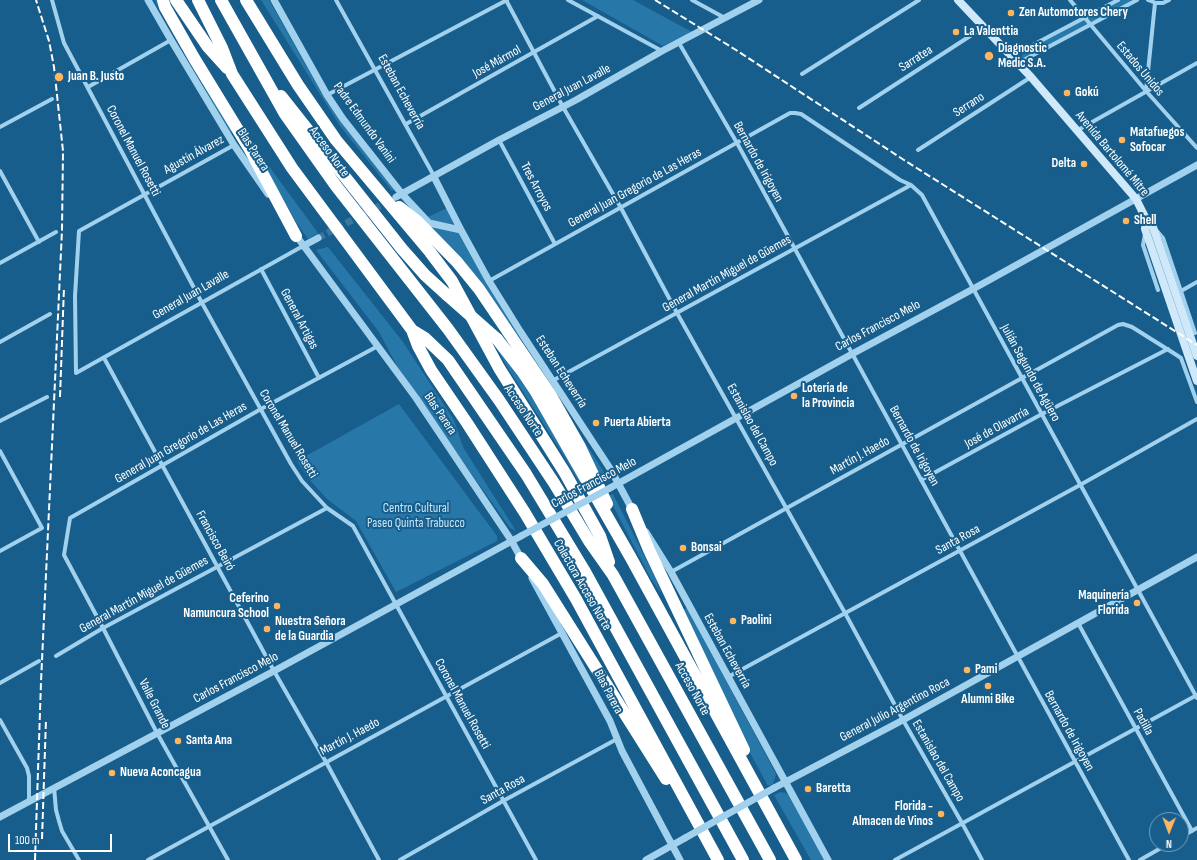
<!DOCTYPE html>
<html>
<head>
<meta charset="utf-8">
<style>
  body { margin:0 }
  #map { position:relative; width:1197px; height:860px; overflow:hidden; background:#175e8c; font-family:"Sofia Sans Condensed",sans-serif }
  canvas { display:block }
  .north { position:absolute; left:1149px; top:812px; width:40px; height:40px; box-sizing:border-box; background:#175e8c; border:1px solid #749eba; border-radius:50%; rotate:181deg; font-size:11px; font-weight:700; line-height:16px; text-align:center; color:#fff }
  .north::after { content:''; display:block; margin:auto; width:14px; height:18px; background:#ffb65f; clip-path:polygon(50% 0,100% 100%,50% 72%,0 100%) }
  .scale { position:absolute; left:8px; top:834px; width:104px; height:18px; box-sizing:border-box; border:2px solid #fff; border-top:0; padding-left:5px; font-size:12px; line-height:14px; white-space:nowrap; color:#fff; -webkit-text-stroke:3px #175e8c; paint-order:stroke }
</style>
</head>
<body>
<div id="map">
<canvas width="1197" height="860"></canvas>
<div class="north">N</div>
<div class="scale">100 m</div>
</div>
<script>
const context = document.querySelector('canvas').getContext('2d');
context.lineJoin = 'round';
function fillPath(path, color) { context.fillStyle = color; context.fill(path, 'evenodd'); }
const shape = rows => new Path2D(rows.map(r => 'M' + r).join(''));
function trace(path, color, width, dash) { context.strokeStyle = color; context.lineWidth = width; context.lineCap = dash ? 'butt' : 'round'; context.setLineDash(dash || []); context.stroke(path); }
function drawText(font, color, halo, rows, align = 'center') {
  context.font = font + ' "Sofia Sans Condensed",sans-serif'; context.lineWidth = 4; context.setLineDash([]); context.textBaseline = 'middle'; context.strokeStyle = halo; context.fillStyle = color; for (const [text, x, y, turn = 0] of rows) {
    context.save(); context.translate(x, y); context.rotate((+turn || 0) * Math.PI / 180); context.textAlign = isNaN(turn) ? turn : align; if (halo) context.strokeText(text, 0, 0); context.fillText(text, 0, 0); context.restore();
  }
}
const green = shape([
  [154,0,159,0,233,131,230,133],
  [261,0,269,0,321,92,395,189,392,191,340,126],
  [582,0,633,0,692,32,663,46],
  [1115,0,1140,0,1089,24,1018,63,1025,50],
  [244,129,274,173,318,233,308,239,296,222],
  [406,200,423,220,458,231,461,235,518,335,487,293,425,224,403,202],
  [447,208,455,224,437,223,432,221,428,217],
  [328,247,403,342,454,420,463,447,516,531,510,528,404,379,379,332,316,250],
  [494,344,520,376,587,492,585,493,564,456,509,370],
  [554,394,609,480,601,484],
  [399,404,497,536,497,541,396,592,356,521,327,499,308,478,297,461],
  [613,494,655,577,662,595,651,579,608,496],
  [687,608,776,774,773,784,768,786,747,747,683,610],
  [780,792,786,793,790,796,825,860,811,860,774,795]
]);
const tertiaryTunnel = shape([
  [318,238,391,200]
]);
const minor = shape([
  [52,0,64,43,202,303,291,464,302,481,327,508,353,526,536,860],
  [336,0,434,176],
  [506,0,563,107,621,208,677,313,845,613,903,720,962,823,982,860],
  [568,0,662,51],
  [692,0,725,18],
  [1070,0,1146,91,1197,148],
  [1148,0,1156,3,1163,3,1169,0],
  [679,43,737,143,1129,860],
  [1012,56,1118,0],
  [1018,63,1137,0],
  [802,74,919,0],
  [88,87,171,40],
  [1146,91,1155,3],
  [327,95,507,0],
  [859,108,984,27],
  [406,124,598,16],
  [0,127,52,99],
  [1078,130,1197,63],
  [499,140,555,244],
  [234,145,79,231,75,296,76,373,303,246],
  [918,150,1031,77],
  [0,171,39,242],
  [1157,231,1163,238,1195,333],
  [1145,234,1143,245,1158,290],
  [0,263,56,232],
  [261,269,319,378],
  [489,281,790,113,795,113,801,114,900,180,911,185,922,195,1197,698],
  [1181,291,1197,282],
  [0,342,50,314],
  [104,358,274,671,326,762,379,860],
  [552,381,911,185],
  [0,421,47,397],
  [0,451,42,528,0,551],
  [921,480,1042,414,1168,349],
  [671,572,1118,325,1123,324,1132,327,1175,354,1181,358,1197,402],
  [1078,623,1192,831],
  [56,656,103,628,327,508],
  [728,677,1080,485,1197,419],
  [0,683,39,661],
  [0,720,27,768,29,776,29,801],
  [54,787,56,810,59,821,62,831,79,860],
  [1181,837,1197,828],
  [148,860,562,633],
  [228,860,157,733,103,628,64,555,70,518,261,409,378,346],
  [400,860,503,801,617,739],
  [895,860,1197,695],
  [1140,860,1168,844]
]);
const tertiary = shape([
  [148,0,171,40,234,145,268,194],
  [274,0,327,95,343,119,402,194,429,223,461,230],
  [434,177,461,230,489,281,520,331,611,470,633,511],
  [396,197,499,140,576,100,662,51,759,0],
  [295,234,416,398,511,540,522,560],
  [303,246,318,238],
  [610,488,852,354,973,289,1197,165],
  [646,532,671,572,828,860],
  [532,578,610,721,622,751,680,860],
  [774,788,903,720,1197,557],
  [0,817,274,671,521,536],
  [646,860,685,838]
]);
const secondary = shape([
  [958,0,1031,77,1136,199,1146,219,1153,227,1197,356],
  [1146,219,1145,229,1197,381]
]);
const motorway = shape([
  [163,0,165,7,194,58,249,148,296,236],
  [176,0,208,47,227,68],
  [198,0,222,48,232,74,292,168,412,330,425,338,448,360,526,474,584,570,743,860],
  [221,0,285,114,336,186,448,329,499,400,554,483,589,541,613,575,770,860],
  [246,0,298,85,336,140,430,252,452,281,499,368,565,473,600,536,609,562],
  [281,96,402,249,425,275,447,295],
  [399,207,417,221,457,262,479,289,550,394,580,447,607,504],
  [412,330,418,346,431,370,467,423,525,513,576,599,718,860],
  [497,339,522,371,536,392,631,558,796,860],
  [632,509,649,550,744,750],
  [521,558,543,584,666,779]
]);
const rail = shape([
  [655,0,736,50,904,160,1197,345],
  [60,397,64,287],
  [42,839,46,719],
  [35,860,41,682,62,230,63,151,54,67,49,41,36,0]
]);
const tertiaryBridge = shape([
  [521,536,610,488],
  [685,838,774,788]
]);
const motorwayBridge = shape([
  [447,295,497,339]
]);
const markers = [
  [1011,13,4,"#ffb65f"],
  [956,32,4,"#ffb65f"],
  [989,56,5,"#ffb65f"],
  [59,77,5,"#ffb65f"],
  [1067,93,4,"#ffb65f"],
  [1122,140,4,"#ffb65f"],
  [1084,164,4,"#ffb65f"],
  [1126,221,4,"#ffb65f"],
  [794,396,4,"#ffb65f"],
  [596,423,4,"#ffb65f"],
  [683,548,4,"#ffb65f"],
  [1137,603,4,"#ffb65f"],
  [277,606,4,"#ffb65f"],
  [733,621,4,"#ffb65f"],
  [267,629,4,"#ffb65f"],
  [967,670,4,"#ffb65f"],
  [988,686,4,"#ffb65f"],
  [178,741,4,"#ffb65f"],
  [112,773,4,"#ffb65f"],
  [808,789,4,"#ffb65f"],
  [941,814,4,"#ffb65f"]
];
const poiNames = [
  ["Zen Automotores Chery",1019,13],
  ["La Valenttia",964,32],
  ["Diagnostic",998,49],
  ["Medic S.A.",998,64],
  ["Juan B. Justo",68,77],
  ["Gokú",1075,93],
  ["Matafuegos",1130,133],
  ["Sofocar",1130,148],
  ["Delta",1076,164,"right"],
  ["Shell",1134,221],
  ["Lotería de",802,389],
  ["la Provincia",802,404],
  ["Puerta Abierta",604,423],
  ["Bonsai",691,548],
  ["Maquinería",1129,596,"right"],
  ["Florida",1129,611,"right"],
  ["Ceferino",269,599,"right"],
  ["Namuncura School",269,614,"right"],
  ["Paolini",741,621],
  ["Nuestra Señora",275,622],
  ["de la Guardia",275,637],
  ["Pami",975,670],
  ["Alumni Bike",988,700,"center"],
  ["Santa Ana",186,741],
  ["Nueva Aconcagua",120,773],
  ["Baretta",816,789],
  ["Florida -",933,807,"right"],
  ["Almacen de Vinos",933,822,"right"]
];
const streetNames = [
  ["Sarratea",916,59,-33],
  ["José Mármol",497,62,-29],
  ["Estados Unidos",1140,69,50],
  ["General Juan Lavalle",572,88,-28],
  ["Esteban Echeverría",401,92,61],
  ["Serrano",969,105,-33],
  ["Padre Edmundo Vanini",364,123,54],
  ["Blas Parera",253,150,57],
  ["Coronel Manuel Rosetti",133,151,62],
  ["Acceso Norte",329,152,54],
  ["Avenida Bartolomé Mitre",1112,154,50],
  ["Agustín Álvarez",194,155,-29],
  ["Bernardo de Irigoyen",758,162,61],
  ["Tres Arroyos",536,187,62],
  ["General Juan Gregorio de Las Heras",635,188,-29],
  ["General Martín Miguel de Güemes",727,274,-29],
  ["General Juan Lavalle",191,295,-30],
  ["General Artigas",299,319,62],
  ["Carlos Francisco Melo",878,326,-28],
  ["Esteban Echeverría",561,372,57],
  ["Julián Segundo de Agüero",1030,373,61],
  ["Acceso Norte",523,411,56],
  ["Blas Parera",440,414,56],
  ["Estanislao del Campo",752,425,61],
  ["José de Olavarría",997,428,-29],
  ["Coronel Manuel Rosetti",288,434,59],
  ["General Juan Gregorio de Las Heras",181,443,-30],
  ["Bernardo de Irigoyen",914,446,61],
  ["Martín J. Haedo",860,456,-29],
  ["Carlos Francisco Melo",594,483,-28],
  ["Santa Rosa",958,540,-29],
  ["Francisco Beiró",215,541,61],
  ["Colectora Acceso Norte",582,585,60],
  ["General Martín Miguel de Güemes",144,595,-29],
  ["Esteban Echeverría",727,651,61],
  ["Carlos Francisco Melo",236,678,-28],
  ["Acceso Norte",692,689,61],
  ["Blas Parera",608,692,62],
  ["Valle Grande",154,704,63],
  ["Coronel Manuel Rosetti",462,704,61],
  ["General Julio Argentino Roca",895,710,-28],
  ["Padilla",1143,722,61],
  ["Bernardo de Irigoyen",1069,731,61],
  ["Martín J. Haedo",350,737,-28],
  ["Estanislao del Campo",938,761,60],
  ["Santa Rosa",503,790,-29]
];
const parkNames = [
  ["Centro Cultural",416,509],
  ["Paseo Quinta Trabucco",416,524]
];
fillPath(green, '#2777a8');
trace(tertiaryTunnel, '#3a769d', 7, [7, 3.5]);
trace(minor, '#a2d1ee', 4);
trace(tertiary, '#a2d1ee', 7);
trace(secondary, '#cfe9fa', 8);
trace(motorway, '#fff', 12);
trace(rail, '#fff', 2, [7, 3]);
trace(tertiaryBridge, '#a2d1ee', 7);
trace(motorwayBridge, '#fff', 12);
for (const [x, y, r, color] of markers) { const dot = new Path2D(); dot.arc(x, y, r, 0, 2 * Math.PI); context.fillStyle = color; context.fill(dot); trace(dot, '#175e8c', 1.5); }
drawText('bold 13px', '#fff', '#175e8c', poiNames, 'left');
drawText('13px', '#fff', '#175e8c', streetNames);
drawText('13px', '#c8e7fa', '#175e8c', parkNames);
</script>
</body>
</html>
